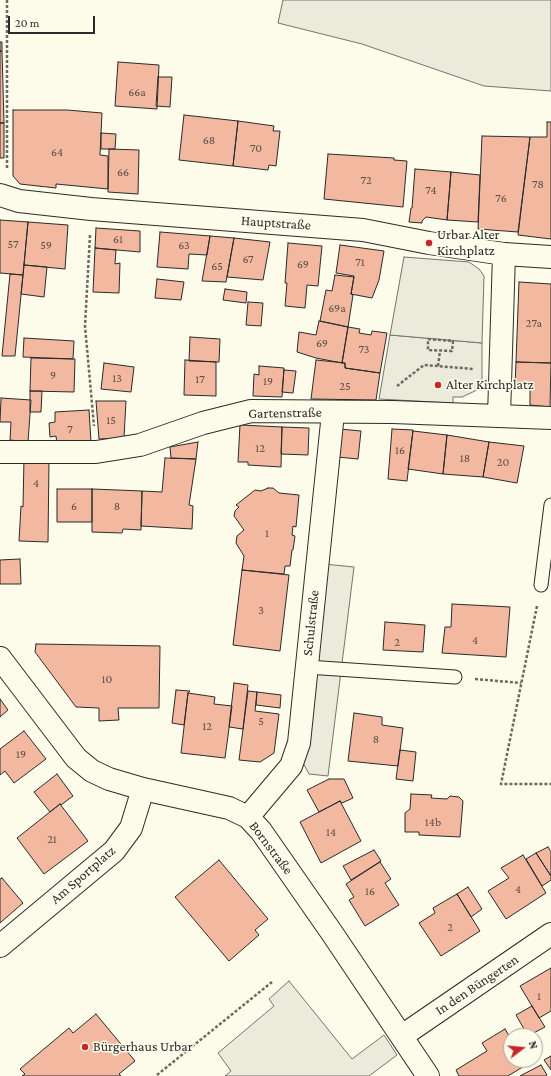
<!DOCTYPE html>
<html>
<head>
<meta charset="utf-8">
<style>
  body { margin:0 }
  #map { position:relative; width:551px; height:1076px; overflow:hidden; background:#fdfbea; font-family:"Crimson Pro",serif }
  canvas { display:block }
  .north { position:absolute; left:503px; top:1028px; width:40px; height:40px; box-sizing:border-box; background:#fdfbea; border:1px solid #a9a89e; border-radius:50%; rotate:74deg; font-size:11px; font-weight:700; line-height:16px; text-align:center; color:#2b2b2b }
  .north::after { content:''; display:block; margin:auto; width:14px; height:18px; background:#c62828; clip-path:polygon(50% 0,100% 100%,50% 72%,0 100%) }
  .scale { position:absolute; left:8px; top:16px; width:87px; height:18px; box-sizing:border-box; border:2px solid #2b2b2b; border-top:0; padding-left:5px; font-size:12px; line-height:14px; white-space:nowrap; color:#2b2b2b; -webkit-text-stroke:3px #fdfbea; paint-order:stroke }
</style>
</head>
<body>
<div id="map">
<canvas width="551" height="1076"></canvas>
<div class="north">N</div>
<div class="scale">20 m</div>
</div>
<script>
const context = document.querySelector('canvas').getContext('2d');
context.lineJoin = 'round';
function fillPath(path, color) { context.fillStyle = color; context.fill(path, 'evenodd'); }
const shape = rows => new Path2D(rows.map(r => 'M' + r).join(''));
function trace(path, color, width, dash) { context.strokeStyle = color; context.lineWidth = width; context.lineCap = dash ? 'butt' : 'round'; context.setLineDash(dash || []); context.stroke(path); }
function drawText(font, color, halo, rows, align = 'center') {
  context.font = font + ' "Crimson Pro",serif'; context.lineWidth = 3; context.setLineDash([]); context.textBaseline = 'middle'; context.strokeStyle = halo; context.fillStyle = color; for (const [text, x, y, turn = 0] of rows) {
    context.save(); context.translate(x, y); context.rotate((+turn || 0) * Math.PI / 180); context.textAlign = isNaN(turn) ? turn : align; if (halo) context.strokeText(text, 0, 0); context.fillText(text, 0, 0); context.restore();
  }
}
const green = shape([
  [283,0,551,0,551,91,484,86,362,44,278,23,283,0],
  [390,335,482,343,482,380,477,390,462,397,453,397,453,403,379,399,390,335]
]);
const parking = shape([
  [404,257,469,262,479,269,484,276,482,343,390,335,404,257],
  [324,564,354,567,328,776,309,774,302,761,324,564],
  [289,981,352,1059,384,1035,397,1055,369,1076,225,1076,231,1071,218,1053,274,1006,269,999,289,981]
]);
const building = shape([
  [0,42,2,42,2,51,0,51,0,42],
  [0,51,2,51,4,123,0,123,0,51],
  [118,62,159,65,157,109,115,106,118,62],
  [158,77,172,77,170,107,156,106,158,77],
  [13,110,67,110,102,113,100,155,108,156,108,189,56,184,56,188,20,184,13,176,13,110],
  [184,115,238,121,233,166,179,160,184,115],
  [238,121,274,126,273,131,280,131,276,166,269,165,268,170,233,166,238,121],
  [547,122,551,122,551,239,518,235,530,137,547,137,547,122],
  [0,123,4,123,4,158,0,158,0,123],
  [101,133,116,134,115,149,101,149,101,133],
  [482,136,530,137,518,232,478,229,482,136],
  [109,149,139,150,138,194,108,192,109,149],
  [328,154,394,158,394,160,407,161,403,207,324,199,328,154],
  [415,169,451,172,447,220,426,217,422,221,422,223,409,222,411,208,412,208,415,169],
  [451,172,480,175,478,222,447,220,451,172],
  [0,220,28,222,23,275,0,273,0,220],
  [28,222,68,225,65,269,24,265,28,222],
  [96,228,140,231,140,252,95,248,96,228],
  [160,232,210,236,207,255,189,254,188,269,157,267,160,232],
  [210,236,234,238,226,282,202,281,210,236],
  [234,238,270,242,263,280,227,277,234,238],
  [288,243,322,246,318,286,307,285,305,308,285,306,287,283,285,283,288,243],
  [340,245,384,251,379,280,372,298,351,294,354,276,336,273,340,245],
  [95,248,116,250,115,264,120,263,119,293,93,292,95,248],
  [24,265,47,267,44,297,21,294,24,265],
  [10,274,23,275,15,356,2,356,10,274],
  [335,275,354,277,351,294,353,295,348,327,320,321,326,290,332,291,335,275],
  [157,279,184,282,181,300,155,298,157,279],
  [519,282,551,284,551,363,516,362,519,282],
  [225,289,247,292,246,303,223,300,225,289],
  [248,302,263,303,261,326,246,325,248,302],
  [319,321,348,327,342,363,316,358,297,352,299,332,316,335,319,321],
  [348,327,360,329,359,333,371,335,372,331,387,333,380,373,345,368,345,363,342,363,348,327],
  [190,337,220,339,219,362,189,361,190,337],
  [24,338,74,341,73,359,23,357,24,338],
  [31,358,75,359,74,392,30,391,31,358],
  [185,360,216,362,216,396,184,395,185,360],
  [316,360,345,363,345,368,380,373,376,400,311,399,316,360],
  [516,362,551,363,550,407,530,405,530,386,515,385,516,362],
  [104,363,134,367,131,392,101,389,104,363],
  [259,366,284,368,282,397,253,396,254,374,259,375,259,366],
  [284,370,296,371,293,393,282,392,284,370],
  [30,391,42,391,41,412,30,412,30,391],
  [1,398,31,400,28,442,10,440,11,422,0,422,1,398],
  [96,401,126,401,124,438,99,439,96,401],
  [89,410,91,442,57,445,56,436,50,437,49,423,55,422,55,412,89,410],
  [240,425,282,427,281,467,248,465,248,462,238,462,240,425],
  [282,427,309,428,308,455,281,454,282,427],
  [340,429,361,431,358,459,337,457,340,429],
  [392,429,413,430,407,481,388,479,392,429],
  [413,431,447,435,443,474,408,469,413,431],
  [447,435,489,442,483,477,443,474,447,435],
  [198,442,196,459,171,458,170,447,198,442],
  [489,442,524,446,517,483,483,477,489,442],
  [24,458,49,460,48,542,19,541,21,506,23,507,24,458],
  [165,458,196,459,189,505,193,506,192,529,141,526,142,491,162,492,165,458],
  [268,488,273,488,279,493,299,495,296,527,293,526,292,535,295,536,293,550,292,550,290,566,285,566,284,574,242,570,244,556,236,543,237,536,244,530,234,516,235,511,239,507,236,505,255,490,261,491,268,488],
  [57,489,92,489,92,522,57,522,57,489],
  [92,489,142,491,141,530,123,529,122,533,92,532,92,489],
  [20,559,21,584,0,584,0,560,20,559],
  [242,570,289,575,280,651,233,645,242,570],
  [452,604,510,607,506,657,442,653,445,627,451,627,452,604],
  [385,622,425,625,423,652,383,650,385,622],
  [36,644,160,646,159,708,118,708,119,720,99,721,99,708,76,707,35,652,36,644],
  [234,683,248,685,243,729,229,727,234,683],
  [176,690,190,691,188,693,184,725,172,723,176,690],
  [248,691,257,692,255,711,279,714,274,753,260,762,239,760,248,691],
  [257,692,281,695,280,708,256,705,257,692],
  [188,693,215,697,214,704,232,706,225,758,181,753,188,693],
  [0,699,8,710,0,717,0,699],
  [354,713,382,717,382,725,403,728,398,766,348,761,354,713],
  [24,731,46,759,14,783,5,771,0,775,0,749,24,731],
  [400,750,416,752,413,781,396,779,400,750],
  [57,774,73,796,61,805,60,804,50,812,34,792,57,774],
  [329,779,344,779,353,798,342,803,340,801,319,812,307,790,329,779],
  [411,794,432,795,431,798,447,799,450,796,459,797,463,801,460,837,419,835,419,832,405,832,405,813,410,809,411,794],
  [340,801,361,841,321,863,300,822,340,801],
  [60,804,88,841,44,874,17,838,60,804],
  [548,847,551,852,551,876,536,853,548,847],
  [374,850,381,861,351,880,343,866,374,850],
  [536,853,551,876,551,880,542,886,526,859,536,853],
  [523,855,546,893,506,919,488,891,509,878,501,868,523,855],
  [219,860,268,919,255,930,259,935,229,961,175,897,219,860],
  [380,862,391,879,385,883,399,905,365,926,349,900,354,897,346,884,380,862],
  [2,878,23,903,0,923,0,879,2,878],
  [468,887,482,909,471,917,457,894,468,887],
  [457,894,480,931,441,956,419,923,435,913,433,908,457,894],
  [551,968,551,1011,539,1018,520,986,551,968],
  [532,1006,545,1027,528,1036,516,1015,532,1006],
  [96,1014,135,1061,119,1074,121,1076,22,1076,25,1074,20,1069,69,1028,73,1033,96,1014],
  [505,1029,511,1039,511,1060,523,1060,526,1065,508,1076,459,1076,456,1070,487,1051,482,1043,505,1029],
  [551,1056,551,1070,544,1060,551,1056],
  [541,1065,547,1075,545,1076,520,1076,541,1065]
]);
const path = shape([
  [7,0,7,169],
  [90,235,85,326,94,426],
  [428,339,453,341,452,351,428,350,428,339],
  [438,366,440,351],
  [397,386,424,365,474,369],
  [537,606,501,784,551,784],
  [475,679,521,683],
  [157,1075,272,982]
]);
const service = shape([
  [541,585,551,505],
  [307,667,455,677]
]);
const minor = shape([
  [499,416,504,254],
  [0,452,96,452,140,445,203,423,251,411,393,412,551,418],
  [0,658,76,758,92,771,109,779,143,789,229,808,248,817,261,831,332,933,428,1076],
  [248,817,291,766,299,743,333,413],
  [0,946,114,851,131,828,143,789],
  [402,1036,551,934]
]);
const tertiary = shape([
  [0,195,19,201,91,209,363,230,429,243,504,254,551,257]
]);
const markers = [
  [429,243,4,"#c62828"],
  [438,385,4,"#c62828"],
  [85,1047,4,"#c62828"]
];
const numberNames = [
  ["66a",137,92],
  ["68",209,140],
  ["70",256,148],
  ["64",57,152],
  ["66",123,172],
  ["72",366,180],
  ["78",538,184],
  ["74",431,190],
  ["76",501,198],
  ["61",118,239],
  ["57",13,244],
  ["59",46,245],
  ["63",184,245],
  ["67",248,259],
  ["71",360,262],
  ["69",303,264],
  ["65",217,266],
  ["69a",337,308],
  ["27a",534,323],
  ["69",322,343],
  ["73",364,349],
  ["9",53,375],
  ["13",117,378],
  ["17",200,379],
  ["19",268,381],
  ["25",345,386],
  ["15",111,420],
  ["7",70,429],
  ["12",260,448],
  ["16",400,450],
  ["18",465,458],
  ["20",503,462],
  ["4",36,483],
  ["6",74,506],
  ["8",117,506],
  ["1",267,533],
  ["3",261,610],
  ["4",475,640],
  ["2",397,642],
  ["10",107,679],
  ["5",261,721],
  ["12",207,726],
  ["8",376,739],
  ["19",21,754],
  ["14b",433,822],
  ["14",331,832],
  ["21",52,839],
  ["4",518,889],
  ["16",370,891],
  ["2",450,927],
  ["1",539,996]
];
const streetNames = [
  ["Hauptstraße",276,223,4],
  ["Gartenstraße",285,413,-1],
  ["Schulstraße",311,623,-84],
  ["Bornstraße",271,848,53],
  ["Am Sportplatz",83,875,-41],
  ["In den Büngerten",477,985,-34]
];
const poiNames = [
  ["Urbar Alter",437,235],
  ["Kirchplatz",437,251],
  ["Alter Kirchplatz",446,385],
  ["Bürgerhaus Urbar",93,1047]
];
fillPath(green, '#ecebdb');
trace(green, '#74746e', 1);
fillPath(parking, '#eceadb');
trace(parking, '#74746e', 1);
fillPath(building, '#f2b8a0');
trace(building, '#2b2b2b', 1);
trace(service, '#2b2b2b', 15);
trace(minor, '#2b2b2b', 24);
trace(tertiary, '#2b2b2b', 24);
trace(path, '#6a6964', 2.5, [3, 2]);
trace(service, '#fdfbea', 13);
trace(minor, '#fdfbea', 22);
trace(tertiary, '#fdfbea', 22);
for (const [x, y, r, color] of markers) { const dot = new Path2D(); dot.arc(x, y, r, 0, 2 * Math.PI); context.fillStyle = color; context.fill(dot); trace(dot, '#fdfbea', 1.5); }
drawText('12px', '#5d4e48', null, numberNames);
drawText('14px', '#2b2b2b', '#fdfbea', streetNames);
drawText('14px', '#2b2b2b', '#fdfbea', poiNames, 'left');
</script>
</body>
</html>
